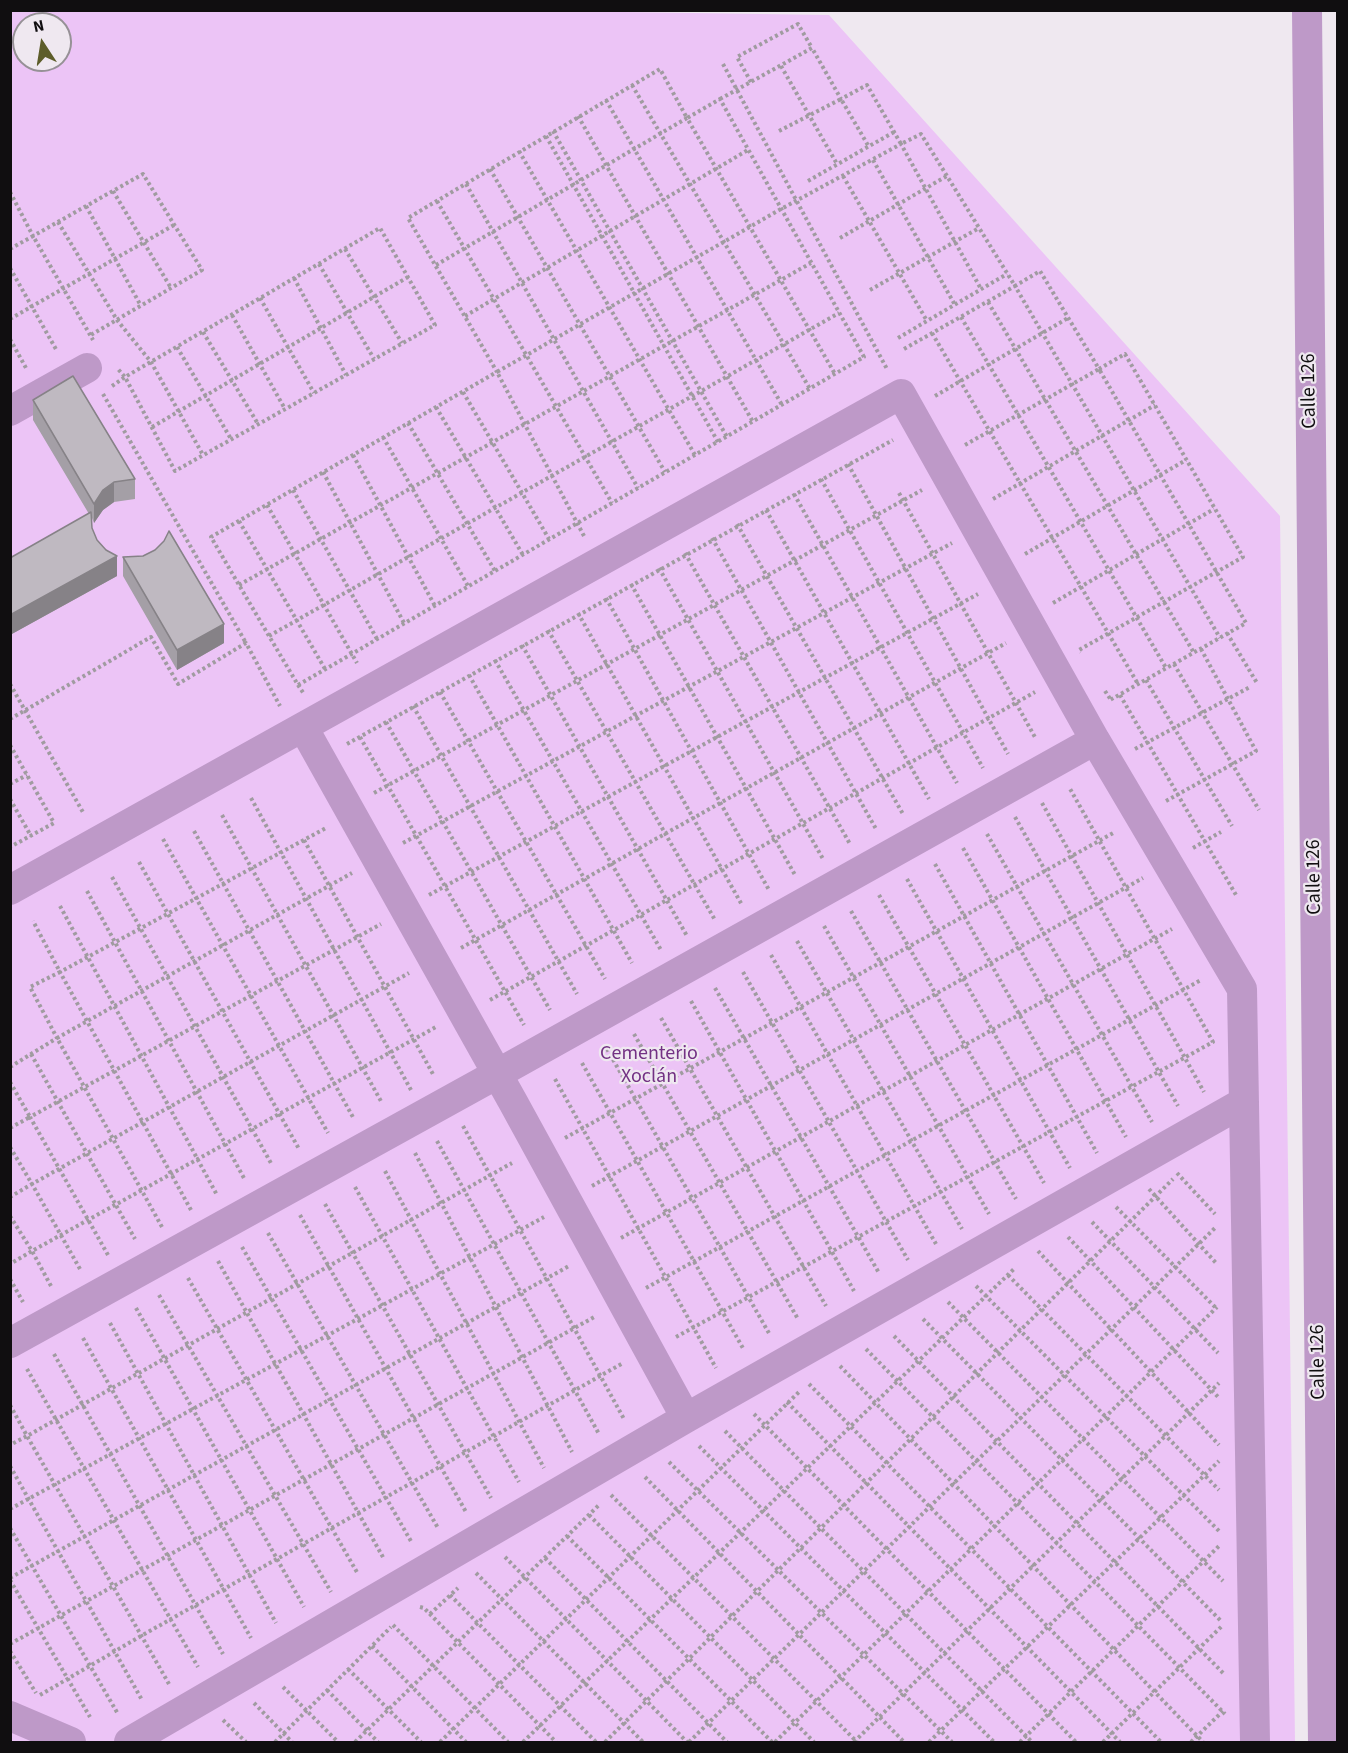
<!DOCTYPE html>
<html>
<head>
<meta charset="utf-8">
<style>
  body { margin:0 }
  #map { position:relative; width:1348px; height:1753px; overflow:hidden; background:#efe8f0; font-family:"Source Sans 3",sans-serif }
  canvas { display:block }
  .frame { position:absolute; inset:0; border:12px solid #100e10; pointer-events:none }
  .north { position:absolute; left:12px; top:12px; width:60px; height:60px; box-sizing:border-box; background:#efe8f0; border:2px solid #969196; border-radius:50%; rotate:348deg; font-size:16px; font-weight:700; line-height:24px; text-align:center; color:#100e10 }
  .north::after { content:''; display:block; margin:auto; width:21px; height:27px; background:#5d5d2a; clip-path:polygon(50% 0,100% 100%,50% 72%,0 100%) }
</style>
</head>
<body>
<div id="map">
<canvas width="1348" height="1753"></canvas>
<div class="frame"></div>
<div class="north">N</div>
</div>
<script>
const context = document.querySelector('canvas').getContext('2d');
context.lineJoin = 'round';
function fillPath(path, color) { context.fillStyle = color; context.fill(path, 'evenodd'); }
const shape = rows => new Path2D(rows.map(r => 'M' + r).join(''));
function trace(path, color, width, dash) { context.strokeStyle = color; context.lineWidth = width; context.lineCap = dash ? 'butt' : 'round'; context.setLineDash(dash || []); context.stroke(path); }
function drawText(font, color, halo, rows, align = 'center') {
  context.font = font + ' "Source Sans 3",sans-serif'; context.lineWidth = 4.5; context.setLineDash([]); context.textBaseline = 'middle'; context.strokeStyle = halo; context.fillStyle = color; for (const [text, x, y, turn = 0] of rows) {
    context.save(); context.translate(x, y); context.rotate((+turn || 0) * Math.PI / 180); context.textAlign = isNaN(turn) ? turn : align; if (halo) context.strokeText(text, 0, 0); context.fillText(text, 0, 0); context.restore();
  }
}
const green = shape([
  [489,10,829,15,1280,516,1295,1742,11,1742,11,11],
  [24,24,60,24,60,60,24,60]
]);
const path = shape([
  [723,64,887,369],
  [781,66,837,164],
  [751,82,737,57,798,24,812,48],
  [632,85,810,389],
  [720,99,812,48,841,99,867,85,901,144,921,134,1015,286,1040,271,1099,369,1125,354,1243,557,1079,650,1081,652],
  [606,100,782,405],
  [578,116,753,422],
  [553,131,727,437],
  [779,131,841,99,869,147],
  [546,136,718,442],
  [519,151,695,455],
  [873,160,955,305],
  [490,169,665,472],
  [843,176,927,321],
  [808,181,894,132],
  [466,184,638,488],
  [113,191,171,288],
  [10,192,33,236,143,174,202,270,89,336],
  [437,201,612,503],
  [86,206,141,306],
  [58,222,117,320,151,362,203,455],
  [840,238,947,176],
  [10,249,33,236,93,340],
  [345,249,402,343],
  [319,264,374,359],
  [436,265,687,118,835,374],
  [10,268,57,351],
  [294,278,346,375],
  [870,290,979,228],
  [260,298,314,393],
  [988,302,1194,653],
  [232,315,285,409],
  [465,316,748,150],
  [961,317,1166,668],
  [10,319,174,225],
  [203,332,258,424],
  [932,333,1138,684],
  [898,338,1007,274],
  [10,339,26,368],
  [177,347,231,439],
  [904,349,1015,286,1220,638],
  [112,386,125,377,380,228,435,325,175,471,125,377,117,368],
  [463,392,549,539],
  [103,394,246,643],
  [935,396,1068,318],
  [436,407,523,555],
  [408,423,495,571],
  [152,427,408,277],
  [383,437,468,586],
  [965,445,1099,369,1246,623,1110,700],
  [353,455,435,606],
  [848,464,1008,754],
  [323,472,404,623],
  [821,479,983,768],
  [293,490,377,639],
  [899,493,1036,739],
  [794,494,957,783],
  [993,499,1155,405],
  [267,505,357,663],
  [766,510,929,799],
  [239,521,325,669],
  [737,524,903,814],
  [584,536,497,372,781,209,901,144,981,289],
  [712,538,876,829],
  [685,553,850,844],
  [1025,554,1186,460],
  [659,568,823,859],
  [631,584,795,875],
  [239,585,811,263],
  [606,598,769,890],
  [1053,603,1214,509],
  [578,613,742,905],
  [548,630,715,920],
  [1227,633,1257,683],
  [269,636,839,313],
  [522,645,687,936],
  [495,660,661,950],
  [1174,664,1259,810],
  [469,675,632,963],
  [1146,680,1232,826],
  [10,684,84,814],
  [298,685,864,357,720,99,687,118,660,69,408,218,497,372,211,537,239,585,269,636,298,685,304,694],
  [1105,691,1111,700],
  [440,692,605,979],
  [1120,695,1236,895],
  [413,706,577,994],
  [10,719,151,637,178,684,246,643,280,706],
  [386,722,550,1010],
  [360,737,524,1025],
  [347,744,893,440],
  [10,745,54,823,10,847],
  [1135,749,1250,687],
  [10,784,27,775],
  [374,793,922,490],
  [251,798,411,1090],
  [10,799,31,836],
  [1166,801,1256,751,1201,649],
  [1042,803,1204,1092],
  [222,815,382,1103],
  [1015,817,1178,1106],
  [194,831,354,1119],
  [987,834,1152,1122],
  [163,839,328,1133],
  [304,840,434,1076],
  [403,843,952,543],
  [963,848,1126,1137],
  [1193,848,1221,832],
  [139,862,299,1149],
  [935,864,1097,1153],
  [112,877,272,1165],
  [907,879,1070,1168],
  [87,891,245,1180],
  [429,895,978,594],
  [879,895,1044,1183],
  [60,906,217,1195],
  [851,911,1016,1199],
  [824,926,989,1214],
  [797,941,962,1229],
  [461,948,1006,643],
  [771,955,936,1244],
  [743,972,908,1260],
  [715,988,879,1273],
  [490,1000,1035,692],
  [691,1001,854,1291],
  [661,1018,826,1306],
  [634,1034,798,1319],
  [607,1049,770,1335],
  [31,1054,135,1239],
  [582,1063,744,1350],
  [10,1067,57,1038,30,987,60,972,33,921],
  [555,1079,716,1368],
  [10,1082,30,1117,10,1128],
  [463,1126,624,1419],
  [565,1138,1115,832],
  [437,1141,599,1434],
  [10,1147,32,1184,10,1197],
  [415,1153,572,1452],
  [385,1171,544,1468],
  [1177,1173,1215,1214],
  [592,1186,1143,878],
  [355,1187,519,1482],
  [1149,1189,1216,1263],
  [325,1204,491,1498],
  [1116,1207,1217,1309],
  [191,1210,60,972,326,828],
  [300,1215,466,1512],
  [10,1216,32,1251,10,1264],
  [1092,1222,1218,1353],
  [162,1227,57,1038,352,873],
  [268,1233,438,1528],
  [1068,1237,1219,1398],
  [621,1238,1172,929],
  [242,1247,412,1543],
  [1038,1251,1219,1445],
  [108,1255,30,1117,381,924],
  [218,1261,384,1559],
  [80,1269,32,1184,409,973],
  [1008,1275,1219,1490],
  [188,1278,358,1574],
  [10,1279,23,1302],
  [51,1286,32,1251,436,1027],
  [976,1286,1220,1532],
  [646,1288,1201,980],
  [159,1295,331,1592],
  [948,1302,1223,1581],
  [136,1308,304,1607],
  [923,1319,1221,1621],
  [110,1323,276,1623],
  [894,1336,1224,1674],
  [676,1337,1213,1042,1069,787],
  [83,1338,251,1638],
  [866,1349,1225,1714],
  [54,1354,223,1654],
  [840,1366,1203,1742],
  [27,1369,198,1667],
  [809,1384,1161,1742],
  [787,1402,1120,1742],
  [10,1405,27,1436,10,1445],
  [754,1414,1076,1742],
  [725,1431,1032,1742],
  [699,1446,994,1742],
  [669,1462,952,1742],
  [10,1466,142,1700],
  [645,1477,904,1742],
  [611,1495,857,1742],
  [10,1509,544,1217],
  [589,1515,814,1742],
  [10,1528,118,1714],
  [567,1536,772,1742],
  [505,1557,687,1742],
  [545,1558,727,1742],
  [476,1573,643,1742],
  [10,1578,569,1266],
  [10,1580,90,1717],
  [450,1595,596,1742],
  [420,1607,424,1608,556,1742],
  [430,1614,458,1588],
  [393,1625,508,1742],
  [10,1644,596,1316],
  [372,1646,466,1742],
  [10,1651,36,1693],
  [348,1669,421,1742],
  [169,1684,27,1436,512,1163],
  [283,1687,338,1742],
  [327,1690,378,1742],
  [40,1695,141,1636,623,1363],
  [254,1703,292,1742],
  [223,1720,246,1742],
  [275,1742,391,1627],
  [355,1742,599,1505],
  [440,1742,800,1391],
  [523,1742,1015,1268],
  [605,1742,1173,1179],
  [689,1742,1216,1227],
  [775,1742,1217,1307],
  [854,1742,1219,1383],
  [929,1742,1219,1461],
  [1020,1742,1220,1545],
  [1103,1742,1222,1626],
  [1191,1742,1223,1711]
]);
const minor = shape([
  [1307,10,1323,1742],
  [10,411,87,368],
  [303,727,513,1102,686,1418],
  [10,890,901,394,1095,740,1242,989,1255,1742],
  [10,1343,497,1074,1095,740],
  [10,1716,71,1742],
  [129,1742,686,1418,1244,1102]
]);
const wall = shape([
  [33,400,135,479,135,499,114,502,103,510,94,523,92,518,92,528,97,540,117,576,10,635,10,558,89,514,33,420],
  [123,557,224,643,177,670,123,576]
]);
const shadedWall = shape([
  [114,482,114,502,103,510,94,523,94,504,103,490],
  [117,556,117,576,10,635,10,615],
  [224,624,224,643,177,670,177,650]
]);
const building = shape([
  [73,376,135,479,114,482,103,490,94,504,33,400,73,376],
  [91,512,92,528,97,540,106,550,117,556,10,615,10,558,91,512],
  [169,531,224,624,177,650,123,557,143,556,155,550,164,541,169,531]
]);
const streetNames = [
  ["Calle 126",1310,391,-91],
  ["Calle 126",1315,877,-91],
  ["Calle 126",1319,1362,-91]
];
const parkNames = [
  ["Cementerio",649,1055],
  ["Xoclán",649,1078]
];
fillPath(green, '#ecc4f6');
trace(path, '#a09ba0', 4, [3, 3]);
trace(minor, '#be99c8', 30);
fillPath(wall, '#a49fa6');
fillPath(shadedWall, '#868287');
fillPath(building, '#bfb9c1');
trace(building, '#868287', 1.5);
drawText('20px', '#100e10', '#efe8f0', streetNames);
drawText('20px', '#733284', '#efe8f0', parkNames);
</script>
</body>
</html>
